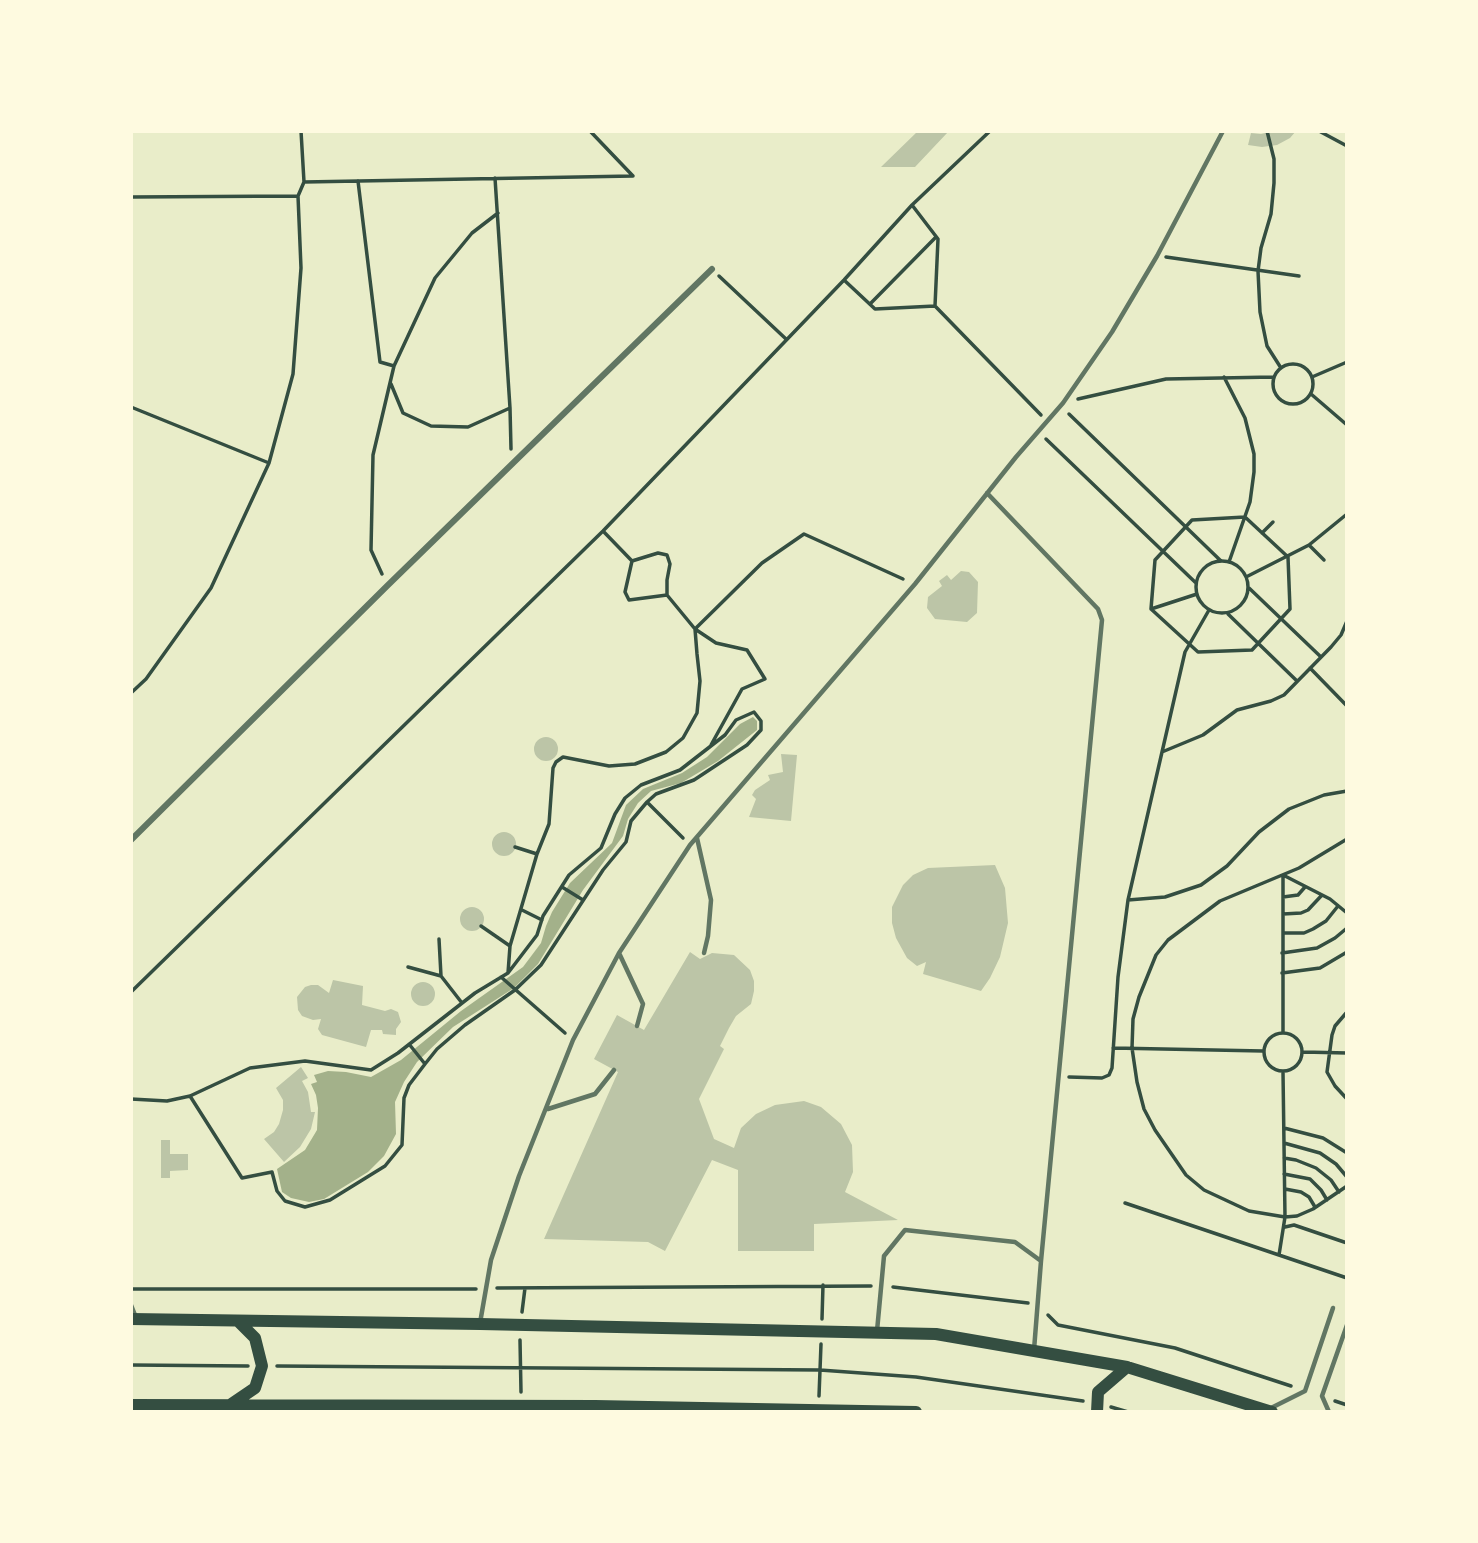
<!DOCTYPE html>
<html>
<head>
<meta charset="utf-8">
<style>
  body { margin:0 }
  #map { position:relative; width:1478px; height:1543px; overflow:hidden; background:#e9edc9; font-family:"Fira Sans",sans-serif }
  canvas { display:block }
  .frame { position:absolute; inset:0; border:133px solid #fefae0; pointer-events:none }
</style>
</head>
<body>
<div id="map">
<canvas width="1478" height="1543"></canvas>
<div class="frame"></div>
</div>
<script>
const context = document.querySelector('canvas').getContext('2d');
context.lineJoin = 'round';
function fillPath(path, color) { context.fillStyle = color; context.fill(path, 'evenodd'); }
const shape = rows => new Path2D(rows.map(r => 'M' + r).join(''));
function trace(path, color, width, dash) { context.strokeStyle = color; context.lineWidth = width; context.lineCap = dash ? 'butt' : 'round'; context.setLineDash(dash || []); context.stroke(path); }
const water = shape([
  [753,717,757,721,757,730,718,761,681,783,651,791,638,803,628,819,623,836,583,890,538,964,514,988,453,1027,417,1062,404,1082,395,1102,396,1134,384,1156,368,1172,324,1199,309,1202,291,1198,282,1192,277,1169,305,1150,317,1130,318,1108,316,1095,311,1084,317,1082,314,1075,328,1071,346,1072,371,1077,401,1060,461,1011,523,967,541,943,546,926,552,912,570,883,612,843,626,805,643,789,682,773,707,757,740,724]
]);
const building = shape([
  [918,131,948,132,915,167,881,167],
  [1274,131,1296,131,1290,138,1277,145,1262,147,1248,145,1251,133,1261,134],
  [961,571,969,572,978,582,977,613,967,622,935,619,927,608,928,597,942,586,939,581,947,575,951,580],
  '534 749a12 12 0 1 1 24 0a12 12 0 1 1-24 0Z',
  [781,754,797,755,791,821,749,817,756,799,752,795,755,790,770,780,768,775,783,772],
  '492 844a12 12 0 1 1 24 0a12 12 0 1 1-24 0Z',
  [995,865,1005,888,1008,923,1000,957,990,978,981,991,923,974,926,962,917,966,907,958,896,938,892,923,892,907,903,885,913,875,928,868],
  '460 919a12 12 0 1 1 24 0a12 12 0 1 1-24 0Z',
  [690,952,700,959,712,953,734,955,750,970,754,981,754,991,751,1004,736,1016,729,1028,720,1046,724,1049,699,1099,714,1139,734,1148,741,1128,756,1114,775,1105,804,1101,821,1107,841,1124,852,1145,853,1172,845,1192,898,1220,814,1224,814,1251,738,1251,738,1170,712,1160,665,1251,648,1242,544,1239,618,1072,594,1059,617,1015,644,1030],
  [333,980,363,986,362,1005,385,1011,391,1009,398,1012,401,1022,396,1029,396,1035,383,1034,382,1030,371,1030,366,1047,322,1035,318,1029,321,1019,313,1020,302,1016,298,1010,297,997,305,987,311,985,318,985,329,993],
  '411 994a12 12 0 1 1 24 0a12 12 0 1 1-24 0Z',
  [301,1067,308,1078,302,1081,308,1092,311,1112,315,1112,311,1129,300,1147,284,1162,264,1139,274,1132,279,1124,283,1110,283,1100,276,1088],
  [161,1140,170,1140,170,1154,188,1154,188,1170,170,1171,170,1178,161,1178]
]);
const path = shape([
  [1248,131,1261,131],
  [1267,131,1274,159,1274,183,1271,214,1261,248,1258,271,1260,312,1267,346,1281,368],
  [1319,131,1347,146],
  [495,178,510,408,511,449],
  [358,181,380,362,394,366],
  [304,182,633,176,590,131],
  [131,197,298,196],
  [912,205,990,131],
  [1166,257,1299,276],
  [719,276,786,339],
  [870,304,936,237],
  [935,306,1041,415],
  '1273 384a20 20 0 1 1 40 0a20 20 0 1 1-40 0Z',
  [1224,377,1245,418,1254,454,1254,472,1250,502,1229,562],
  [1312,377,1347,362],
  [391,384,403,413,431,426,468,427,510,408],
  [1311,394,1347,425],
  [1078,399,1166,379,1274,377],
  [131,407,269,463],
  [1069,414,1221,561],
  [1046,439,1196,583],
  [1245,517,1288,557,1290,609,1252,650,1198,652,1151,609,1155,560,1192,520,1245,517],
  [603,531,632,561],
  [1262,533,1273,522],
  [1309,545,1324,560],
  [658,553,667,555,670,564,667,580,667,595,629,600,625,592,632,561,658,553],
  '1196 587a26 26 0 1 1 52 0a26 26 0 1 1-52 0Z',
  [382,574,371,550,373,455,394,366,435,278,472,233,498,213],
  [1246,577,1309,545,1347,514],
  [1249,588,1321,657],
  [1151,609,1197,594],
  [1228,614,1297,681],
  [1310,668,1347,706],
  [131,693,146,679,211,588,269,463,293,374,301,268,298,196,304,182,301,131],
  [711,745,742,689,765,679,747,650,716,643,695,629,762,563,804,534,903,579],
  [1162,752,1203,735,1237,710,1271,701,1284,695,1331,647,1341,635,1347,621],
  [647,802,683,838],
  [1347,839,1299,868,1220,901,1168,940,1156,955,1139,997,1133,1019,1132,1048,1137,1082,1144,1109,1155,1130,1186,1175,1204,1190,1249,1211,1285,1217,1297,1216,1313,1209,1347,1186],
  [515,847,537,854,549,824,553,768,556,762,563,757,609,766,635,764,666,752,683,738,697,713,700,681,697,654,695,629,667,595],
  [562,887,583,900],
  [1283,897,1298,895,1305,887],
  [1128,900,1165,897,1201,885,1227,866,1259,832,1289,809,1324,795,1347,791],
  [522,910,542,920],
  [1283,914,1301,913,1308,910,1322,895],
  [481,926,510,946],
  [1283,933,1304,933,1313,929,1326,921,1338,906],
  [439,939,441,976,462,1003],
  [1282,953,1317,948,1335,938,1347,928],
  [408,967,441,976],
  [1282,973,1320,968,1347,952],
  [501,977,565,1033],
  [131,992,603,531,844,280,912,205,938,239,935,306,875,309,844,280],
  [1347,1012,1335,1026,1332,1035,1327,1072,1335,1086,1347,1099],
  '1264 1052a19 19 0 1 1 38 0a19 19 0 1 1-38 0Z',
  [1283,1033,1283,875,1330,899,1347,913],
  [409,1044,425,1064],
  [1113,1048,1263,1051],
  [1303,1052,1347,1053],
  [1069,1077,1102,1078,1109,1075,1112,1068,1118,977,1128,900,1185,652,1209,610],
  [190,1096,242,1178,272,1172,277,1191,285,1201,305,1207,330,1200,385,1166,402,1145,404,1098,409,1085,425,1064,437,1049,465,1025,515,990,541,965,603,870,626,842,631,821,647,802,656,794,694,780,747,745,761,730,761,721,754,712,736,720,725,735,680,770,641,785,625,798,615,814,601,848,569,875,543,916,537,935,508,973],
  [131,1099,167,1101,190,1096,250,1068,305,1061,371,1070,398,1053,475,993,508,973,510,946,537,854],
  [1284,1128,1323,1138,1347,1153],
  [1284,1143,1320,1153,1336,1164,1347,1177],
  [1284,1158,1296,1160,1316,1168,1331,1180,1339,1192],
  [1284,1174,1310,1179,1321,1190,1327,1200],
  [1285,1189,1301,1192,1309,1197,1315,1207],
  [1125,1203,1347,1278],
  [1285,1227,1294,1225,1347,1243],
  [1279,1255,1285,1217,1283,1072],
  [893,1287,1028,1303],
  [497,1288,871,1286],
  [131,1289,476,1289],
  [522,1312,525,1288],
  [1048,1315,1058,1325,1175,1348,1291,1386],
  [822,1319,823,1285],
  [520,1340,521,1392],
  [131,1365,248,1366],
  [277,1366,820,1370,916,1377,1083,1401],
  [819,1396,821,1344],
  [1335,1401,1347,1405],
  [1111,1407,1128,1412]
]);
const service = shape([
  [987,493,1098,609,1102,620,1041,1261],
  [697,838,711,900,708,936,704,953],
  [619,953,643,1004,637,1026],
  [548,1109,595,1094,614,1070],
  [131,1305,135,1315],
  [480,1323,491,1260,519,1176,573,1040,619,953,690,845,915,584,1016,457,1063,403,1112,332,1157,256,1223,131],
  [877,1331,884,1256,905,1230,1015,1242,1041,1261,1034,1350],
  [1271,1408,1305,1391,1333,1308],
  [1329,1412,1322,1396,1347,1325]
]);
const pedestrian = shape([
  [131,840,387,586,712,269]
]);
const secondary = shape([
  [131,1319,480,1324,936,1334,1127,1367,1272,1412],
  [131,1405,595,1406,916,1412],
  [230,1405,255,1388,262,1366,255,1338,238,1321],
  [1097,1412,1098,1392,1127,1367]
]);
fillPath(water, '#a3b18a');
fillPath(building, '#bcc5a7');
trace(path, '#344e41', 3.5);
trace(service, '#617663', 4.5);
trace(pedestrian, '#617663', 6);
trace(secondary, '#344e41', 12);
</script>
</body>
</html>
